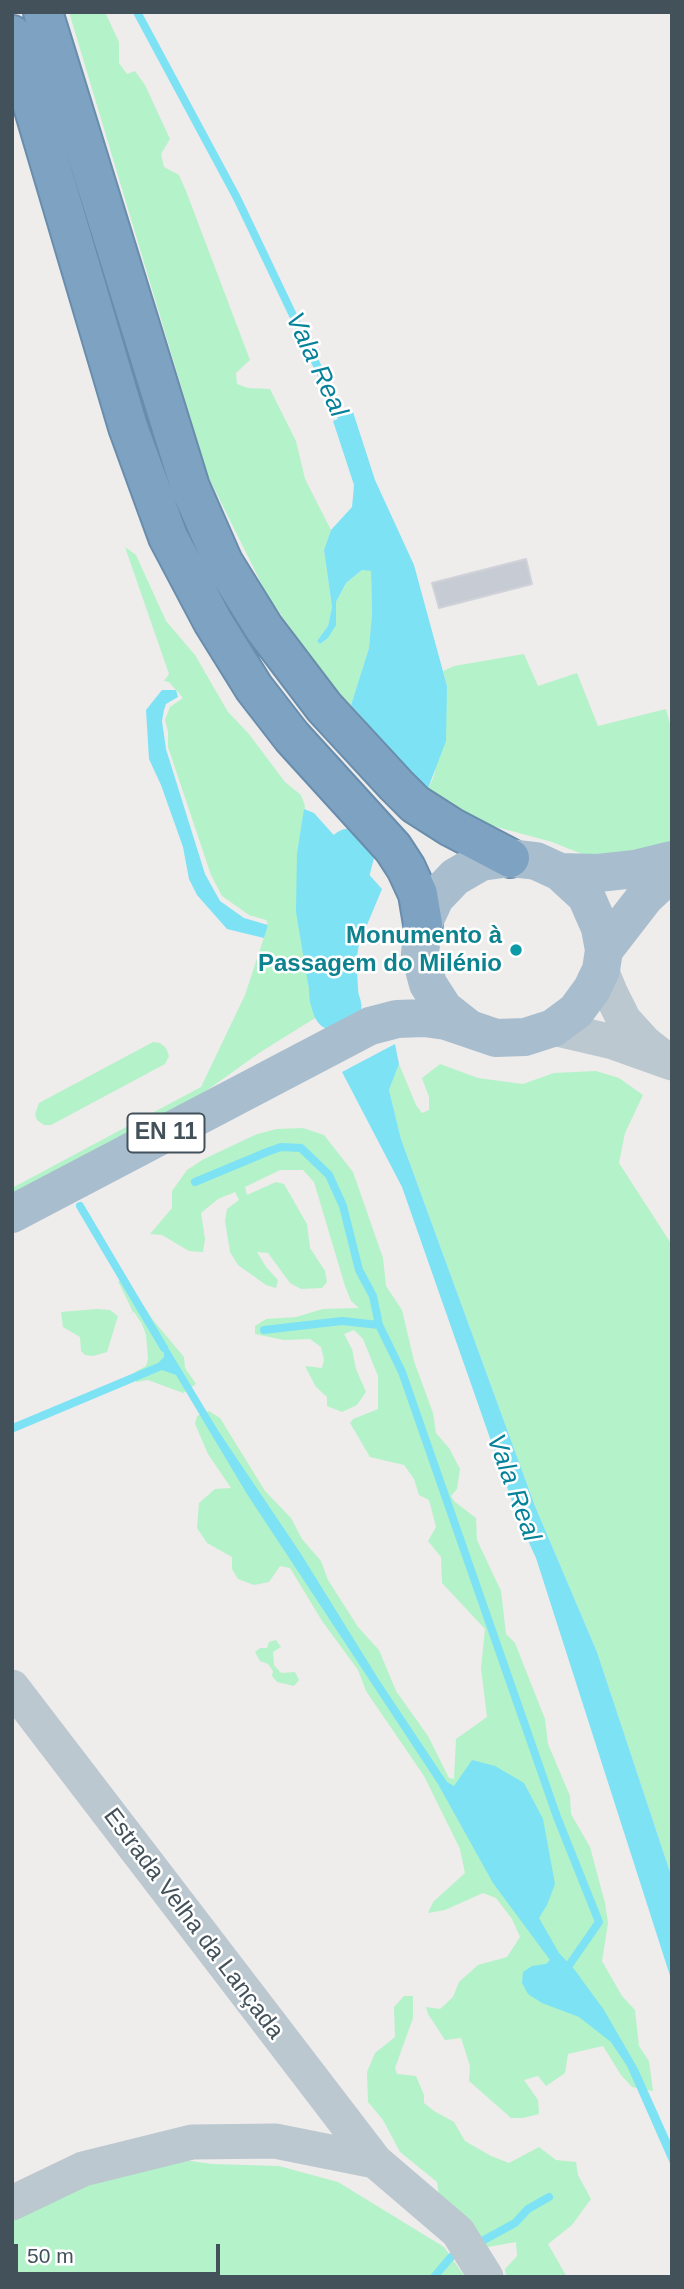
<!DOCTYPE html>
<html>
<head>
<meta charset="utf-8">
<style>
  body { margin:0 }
  #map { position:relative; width:684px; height:2289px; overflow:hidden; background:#efecec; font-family:Arial,sans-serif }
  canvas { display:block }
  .frame { position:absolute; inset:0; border:14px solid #43515b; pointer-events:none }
  .scale { position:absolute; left:14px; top:2244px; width:206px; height:32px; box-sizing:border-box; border:4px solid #43515b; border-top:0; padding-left:9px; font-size:21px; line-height:24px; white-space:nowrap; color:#43515b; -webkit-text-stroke:5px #fff; paint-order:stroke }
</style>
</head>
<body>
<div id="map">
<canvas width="684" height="2289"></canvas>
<div class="frame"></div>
<div class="scale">50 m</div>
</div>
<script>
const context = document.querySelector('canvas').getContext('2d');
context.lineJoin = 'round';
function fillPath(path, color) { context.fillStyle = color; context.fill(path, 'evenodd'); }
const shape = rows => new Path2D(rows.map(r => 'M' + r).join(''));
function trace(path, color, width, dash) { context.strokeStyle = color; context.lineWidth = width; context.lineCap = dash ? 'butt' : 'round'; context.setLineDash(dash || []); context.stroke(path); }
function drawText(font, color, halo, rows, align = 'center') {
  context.font = font + ' Arial,sans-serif'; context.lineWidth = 5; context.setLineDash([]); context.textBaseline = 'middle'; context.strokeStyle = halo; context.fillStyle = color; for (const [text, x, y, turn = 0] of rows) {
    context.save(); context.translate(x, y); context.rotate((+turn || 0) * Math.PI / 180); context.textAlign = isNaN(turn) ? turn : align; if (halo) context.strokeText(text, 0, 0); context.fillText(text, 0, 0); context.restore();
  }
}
const green = shape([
  [69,12,105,12,119,42,119,63,127,74,135,71,145,85,170,139,161,154,164,167,179,175,186,191,250,360,236,373,237,384,248,388,270,389,296,441,305,479,331,530,324,550,332,607,328,626,317,641,320,644,328,638,335,625,336,602,346,583,362,570,371,571,372,613,369,648,351,705,327,680,267,595,208,476],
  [125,547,136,555,166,621,195,655,228,712,249,734,285,782,301,795,305,806,297,853,308,984,320,1015,259,1053,195,1099,12,1197,12,1188,201,1087,245,995,268,925,266,920,249,915,222,896,211,875,168,747,168,732,165,720,170,707,183,698,169,682,164,681,169,674],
  [524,654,538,686,577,673,598,726,666,709,672,732,671,846,597,860,552,842,482,823,427,791,434,776,447,686,443,671,454,666],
  [153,1042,160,1043,166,1048,169,1056,165,1064,51,1125,44,1125,37,1120,35,1114,39,1103],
  [399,1064,416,1105,422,1113,429,1110,429,1097,422,1078,440,1064,478,1078,523,1084,554,1073,596,1071,619,1078,643,1095,625,1133,619,1163,672,1245,672,1878,597,1652,535,1506,401,1139,389,1090],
  [303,1128,324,1135,353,1172,383,1258,386,1286,402,1310,414,1361,433,1413,436,1433,449,1448,460,1469,457,1489,451,1496,455,1502,476,1518,477,1540,501,1591,506,1634,515,1643,545,1719,548,1744,570,1796,571,1814,590,1847,605,1903,608,1923,602,1961,622,1996,635,2010,639,2046,649,2061,653,2091,632,2087,621,2075,603,2046,568,2054,565,2073,546,2086,538,2076,524,2080,538,2100,539,2114,523,2118,511,2118,469,2081,470,2066,461,2038,445,2040,428,2014,426,2007,440,2009,453,1997,459,1982,478,1965,507,1957,520,1937,512,1919,496,1898,483,1893,445,1910,428,1913,433,1902,465,1873,460,1849,424,1776,366,1691,358,1670,322,1621,290,1568,280,1566,269,1582,254,1585,238,1579,232,1569,232,1557,207,1543,197,1528,199,1503,215,1489,231,1488,208,1454,195,1424,197,1416,209,1411,220,1418,265,1491,291,1518,302,1539,321,1561,328,1580,358,1627,379,1650,396,1691,428,1736,449,1778,454,1779,456,1739,487,1717,481,1668,485,1629,442,1583,441,1557,428,1541,436,1527,429,1500,419,1495,414,1479,404,1465,370,1457,350,1423,353,1419,378,1409,378,1376,363,1339,354,1330,344,1334,352,1349,356,1369,366,1392,357,1405,342,1412,327,1406,327,1397,316,1387,305,1366,322,1368,324,1360,321,1347,310,1339,284,1340,255,1334,255,1326,266,1319,296,1317,323,1309,359,1308,351,1301,345,1286,314,1182,303,1170,280,1170,245,1187,247,1195,276,1182,284,1184,307,1224,310,1248,325,1271,327,1282,322,1288,301,1289,290,1283,268,1253,257,1252,266,1267,278,1280,276,1288,266,1285,238,1265,230,1252,225,1221,227,1209,239,1200,235,1192,218,1199,201,1213,205,1239,203,1252,189,1251,162,1235,150,1234,172,1208,172,1191,187,1170,204,1159,257,1134,277,1129],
  [118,1281,128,1282,153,1320,184,1357,185,1368,196,1384,183,1393,148,1380,136,1382,135,1372,146,1366,148,1359,146,1335,142,1324,134,1312,118,1316,107,1352,93,1356,85,1355,81,1351,80,1337,63,1327,61,1312,97,1309,110,1310,118,1316,133,1312],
  [276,1640,281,1647,273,1652,274,1665,281,1673,295,1672,299,1680,294,1686,277,1682,272,1676,273,1671,268,1664,260,1661,255,1652,260,1648,267,1648,269,1642],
  [404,1996,413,1996,413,2018,395,2068,397,2074,416,2076,424,2095,424,2103,434,2111,454,2122,465,2141,491,2156,509,2163,539,2147,556,2160,576,2162,578,2175,591,2199,572,2225,548,2244,567,2277,506,2277,505,2269,517,2256,516,2242,488,2247,474,2235,439,2196,437,2182,400,2152,383,2120,368,2102,367,2072,375,2053,395,2037,394,2007],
  [164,2157,212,2164,279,2166,338,2182,444,2247,465,2277,12,2277,12,2216,81,2182]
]);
const water = shape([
  [353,412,375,480,414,565,447,686,446,741,427,791,351,705,369,648,372,613,371,571,362,570,346,583,336,602,336,625,328,638,320,644,317,641,328,626,332,607,324,550,331,530,352,507,354,485,333,421],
  [162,690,176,690,178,697,166,704,164,710,162,721,166,749,205,874,220,901,244,918,268,925,264,938,227,929,197,895,189,879,183,847,161,785,149,759,146,710],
  [304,809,314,813,382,889,359,944,354,975,355,996,320,1015,308,984,296,912,297,853],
  [395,1044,399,1064,389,1090,401,1139,535,1506,597,1652,672,1878,672,1982,536,1558,519,1521,402,1187,342,1072],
  [153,1336,167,1346,219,1432,301,1554,379,1680,447,1782,454,1786,472,1760,495,1766,524,1783,543,1819,555,1884,547,1905,539,1918,559,1953,574,1969,604,2010,638,2069,672,2145,672,2168,627,2066,611,2042,579,2017,542,2003,528,1994,522,1983,523,1972,532,1966,546,1964,550,1960,493,1883,438,1784,247,1494,176,1375,162,1370,12,1433,12,1424,158,1363,164,1357,164,1353]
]);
const stream = shape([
  [137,12,237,198,342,418],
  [195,1182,267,1152,281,1147,301,1148,329,1175,343,1206,359,1270,373,1296,379,1325],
  [80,1206,164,1348],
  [264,1330,342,1321,379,1325,402,1372,557,1817,599,1922,565,1971],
  [484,2240,515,2223,528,2209,549,2197],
  [434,2277,451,2257]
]);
const river = shape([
  [337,1007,334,997,330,930,350,853]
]);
const building = shape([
  [526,559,532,584,439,608,432,583,526,559]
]);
const minor = shape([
  [601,970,610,992,624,1020,645,1043,659,1054],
  [553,1028,613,1042,672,1063],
  [12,1687,375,2161],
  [12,2203,83,2169,192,2142,275,2141,375,2161,458,2232,486,2277]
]);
const major = shape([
  [560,872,598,873,635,869,672,860],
  [604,950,645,897,672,872],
  [12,1214,370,1026,397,1019,424,1018,446,1021,496,1038,525,1037,553,1028,576,1011,592,989,601,970,604,950,600,928,586,896,560,872,536,861,510,858,481,862,455,877,435,898,423,924,420,954,428,984,444,1009,468,1028]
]);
const highway = shape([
  [43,12,190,487,223,562,264,628,324,707,396,785,415,804,451,827,510,858],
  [12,35,128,427,168,537,213,622,254,688,292,737,393,848,406,868,418,894,423,924]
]);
const markers = [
  [516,950,7,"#0f9aa8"]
];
const shields = [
  [166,1133,77]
];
const shieldNames = [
  ["EN 11",166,1133]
];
const cultureNames = [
  ["Monumento à",502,936],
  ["Passagem do Milénio",502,964]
];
const streetNames = [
  ["Estrada Velha da Lançada",193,1924,53]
];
const waterNames = [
  ["Vala Real",316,365,65],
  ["Vala Real",513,1488,70]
];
fillPath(green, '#b4f2c9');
fillPath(water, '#7de2f4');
trace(stream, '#7de2f4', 8);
trace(river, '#7de2f4', 49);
fillPath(building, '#c7cbd3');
trace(building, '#cfd2d9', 2);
trace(highway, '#698dac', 42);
trace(minor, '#bbc8d0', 35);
trace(major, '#a8bece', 38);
trace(highway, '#7ea2c1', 38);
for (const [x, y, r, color] of markers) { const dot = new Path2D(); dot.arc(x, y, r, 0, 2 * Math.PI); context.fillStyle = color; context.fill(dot); trace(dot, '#fff', 2.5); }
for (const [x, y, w] of shields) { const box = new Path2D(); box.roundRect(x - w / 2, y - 19.5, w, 39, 5); context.fillStyle = '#fff'; context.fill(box); trace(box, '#43515b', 2); }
drawText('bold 23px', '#43515b', null, shieldNames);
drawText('bold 24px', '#0d838f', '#fff', cultureNames, 'right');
drawText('24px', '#43515b', '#fff', streetNames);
drawText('italic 26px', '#038299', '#fff', waterNames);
</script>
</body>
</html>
